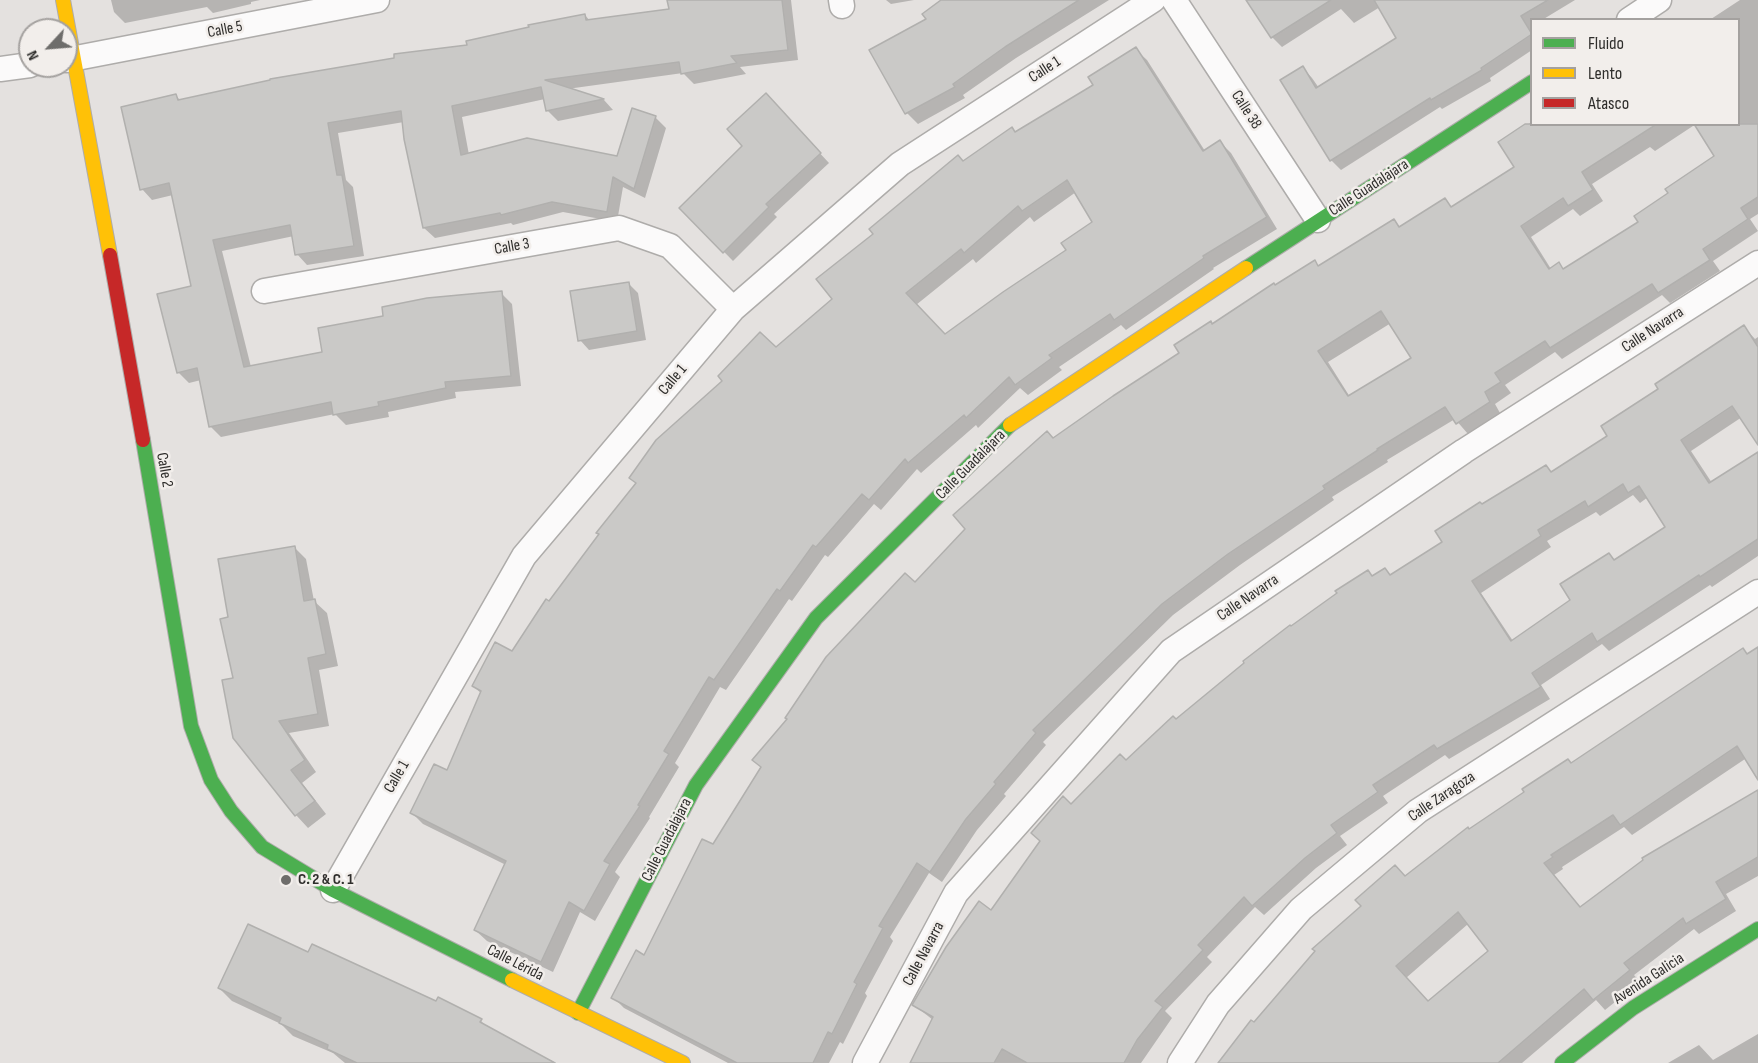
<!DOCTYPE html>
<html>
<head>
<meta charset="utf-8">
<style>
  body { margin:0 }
  #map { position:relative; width:1758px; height:1063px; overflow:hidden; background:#e4e1df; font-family:"Sofia Sans Condensed",sans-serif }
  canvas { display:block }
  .legend { position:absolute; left:1530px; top:18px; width:210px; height:108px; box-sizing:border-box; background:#f2eeeb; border:2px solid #a4a19f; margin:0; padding:8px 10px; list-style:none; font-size:18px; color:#2f2e2c }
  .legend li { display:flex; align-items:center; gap:12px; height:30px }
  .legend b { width:30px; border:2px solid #a4a19f }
  .north { position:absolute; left:18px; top:18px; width:60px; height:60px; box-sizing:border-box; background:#f2eeeb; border:2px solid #a4a19f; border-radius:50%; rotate:244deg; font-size:16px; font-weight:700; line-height:24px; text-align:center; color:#2f2e2c }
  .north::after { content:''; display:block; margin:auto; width:21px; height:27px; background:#6e6d6b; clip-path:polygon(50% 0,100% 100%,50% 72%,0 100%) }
</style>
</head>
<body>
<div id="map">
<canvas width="1758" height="1063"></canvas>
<ul class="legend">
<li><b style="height:8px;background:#4caf50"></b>Fluido</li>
<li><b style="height:8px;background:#ffc107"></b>Lento</li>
<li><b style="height:8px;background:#c62828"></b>Atasco</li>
</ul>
<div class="north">N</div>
</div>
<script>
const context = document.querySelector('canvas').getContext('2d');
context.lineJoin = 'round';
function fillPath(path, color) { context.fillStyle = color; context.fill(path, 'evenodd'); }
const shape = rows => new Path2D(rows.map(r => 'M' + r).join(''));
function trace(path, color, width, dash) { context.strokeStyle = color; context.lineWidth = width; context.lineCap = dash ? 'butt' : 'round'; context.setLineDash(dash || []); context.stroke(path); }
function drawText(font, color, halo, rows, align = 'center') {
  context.font = font + ' "Sofia Sans Condensed",sans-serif'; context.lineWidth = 5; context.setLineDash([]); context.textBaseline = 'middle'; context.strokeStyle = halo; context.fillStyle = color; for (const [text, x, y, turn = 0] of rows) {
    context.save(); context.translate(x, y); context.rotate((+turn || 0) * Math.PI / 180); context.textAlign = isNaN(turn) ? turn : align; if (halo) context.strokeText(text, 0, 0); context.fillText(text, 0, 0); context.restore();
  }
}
const shadow = shape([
  [111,0,260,0,251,2,251,4,213,13,207,7,125,23,114,12],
  [668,0,791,0,798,60,740,67,746,74,694,84,683,73,567,89,604,100,613,110,558,121,547,110,545,99,462,117,469,155,618,157,655,117,666,128,645,198,623,187,617,222,563,212,513,225,511,223,435,238,424,228,404,122,338,133,346,180,353,187,364,256,307,265,297,254,294,236,222,251,251,367,324,353,501,293,512,304,521,386,455,392,456,398,388,412,389,417,346,425,335,414,221,437,210,426,201,380,189,383,178,372,192,287,173,195,152,200,142,189,176,96,181,101,469,46,585,15,590,21,670,10],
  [886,0,914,0,891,4],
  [963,0,1109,0,1016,58,963,95,965,98,918,124,907,113,871,51],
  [1251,0,1575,0,1542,20,1532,20,1532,25,1530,27,1532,30,1532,50,1490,78,1491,81,1442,109,1440,107,1341,170,1331,160,1303,68,1312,78,1319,88,1398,38,1380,7,1354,23,1341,9,1282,47,1272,37],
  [1740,0,1758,0,1758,214,1750,219,1758,231,1713,261,1720,271,1670,303,1662,295,1562,359,1555,352,1505,385,1511,393,1495,404,1500,413,1468,434,1455,419,1387,460,1388,462,1332,497,1334,500,1240,565,1173,615,1043,742,1046,745,1004,794,1006,796,977,830,942,882,929,873,890,937,893,941,865,993,867,996,843,1044,840,1042,829,1063,728,1063,624,1008,613,997,645,957,714,846,915,584,1053,439,1182,353,1212,325,1314,262,1320,267,1394,221,1401,228,1444,199,1453,208,1516,167,1500,142,1532,122,1532,124,1696,124,1655,151,1650,147,1592,184,1603,201,1580,216,1573,209,1531,237,1551,269,1559,264,1564,270,1641,223,1671,194,1716,157,1738,124,1738,20,1711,19],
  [1391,323,1413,358,1350,397,1328,362],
  [1135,49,1147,60,1205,151,1220,142,1231,153,1277,229,1213,268,1214,269,1126,330,1121,325,1059,367,1062,370,1028,395,1020,388,978,428,976,425,921,473,917,469,881,510,874,504,828,557,825,555,792,601,789,599,726,690,720,687,675,763,679,767,649,817,650,818,615,872,620,877,595,921,580,912,553,972,487,941,475,930,506,865,423,824,412,813,447,773,482,694,473,686,512,653,549,603,776,349,834,299,964,163,1095,85],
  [1076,192,1094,222,1068,251,945,336,916,305,973,259,976,263,1030,217,1034,222],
  [775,105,829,163,774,214,777,217,733,261,681,208,744,146],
  [629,284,638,293,646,340,589,350,580,340],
  [1744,327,1755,339,1758,337,1758,442,1742,417,1691,451,1712,483,1758,454,1758,556,1712,587,1710,585,1609,651,1602,644,1541,685,1550,699,1449,759,1445,755,1383,796,1388,803,1340,836,1347,845,1316,868,1264,915,1255,907,1207,957,1212,962,1165,1011,1172,1018,1141,1063,912,1063,933,1020,914,1005,991,912,1071,806,1176,721,1373,578,1385,570,1391,576,1444,542,1482,506,1546,466,1552,473,1609,436,1660,389],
  [1633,495,1640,503,1648,497,1667,527,1615,561,1609,554,1572,601,1513,641,1481,593,1551,547,1547,541,1596,512,1600,516],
  [294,547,306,559,314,601,327,613,338,666,319,670,329,726,289,733,316,772,302,783,326,814,308,828,296,815,234,738,235,679,230,618],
  [1758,649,1758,777,1745,759,1632,835,1624,827,1562,867,1563,869,1554,875,1581,908,1758,792,1758,876,1726,894,1736,911,1699,934,1694,929,1634,975,1640,982,1605,1010,1596,1000,1522,1063,1220,1063,1254,1024,1406,878,1469,830],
  [1468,924,1490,952,1429,1002,1406,978],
  [309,954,481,1021,488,1028,556,1063,345,1063,333,1053,293,1036,281,1024,232,1001,219,988],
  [1758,1034,1758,1063,1668,1063,1699,1045,1713,1060]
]);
const building = shape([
  [667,0,782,0,788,50,731,56,737,63,681,74,679,62,545,80,604,99,546,111,541,87,452,106,461,155,527,138,617,156,632,108,656,116,634,189,613,177,607,212,552,202,501,215,500,213,423,228,404,139,401,111,328,123,337,175,342,175,354,246,295,255,290,225,213,240,244,367,322,352,318,328,383,316,382,307,427,298,502,291,511,376,445,382,446,388,378,402,379,406,333,415,331,402,209,427,197,368,177,373,157,294,191,286,169,183,140,190,121,107,176,94,178,100,270,80,270,79,394,58,394,54,467,45,466,41,529,27,528,25,585,14,586,20,669,9,667,0],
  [941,0,1079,0,1005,47,953,84,955,87,905,114,869,50,926,19,922,14,941,0],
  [1246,0,1331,0,1271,38,1246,0],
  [1374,0,1548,0,1521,16,1532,34,1481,68,1482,70,1431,100,1430,98,1330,161,1280,80,1303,66,1316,88,1396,38,1374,0],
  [1136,47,1203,151,1220,140,1267,217,1203,256,1204,258,1114,320,1110,314,1049,355,1052,358,1015,385,1009,377,966,418,964,415,908,463,905,459,869,500,862,494,816,547,813,545,780,591,777,589,714,680,709,677,664,751,669,754,638,805,640,806,604,861,610,864,584,911,569,902,541,962,474,930,506,861,410,813,434,764,447,770,481,691,472,686,495,642,512,651,546,599,549,601,599,534,596,533,636,483,629,478,656,440,722,381,718,376,760,332,776,347,832,299,816,279,873,234,869,229,958,155,963,161,1012,127,1015,132,1093,85,1088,77,1136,47],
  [1067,180,1092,222,1061,243,1066,250,1003,292,945,334,906,293,961,249,964,253,1018,206,1022,211,1067,180],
  [766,93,821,153,766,204,769,207,723,253,679,208,742,146,727,129,766,93],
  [1525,124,1657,124,1582,172,1593,190,1568,206,1563,198,1521,226,1549,269,1559,262,1563,269,1638,222,1634,216,1668,193,1665,189,1714,156,1694,124,1758,124,1758,197,1741,208,1748,219,1703,249,1710,260,1658,293,1652,284,1550,348,1545,341,1495,373,1501,382,1485,392,1490,402,1456,424,1445,407,1377,449,1378,450,1323,486,1325,489,1228,554,1162,604,1033,730,1036,733,994,782,996,784,966,819,930,872,917,863,879,926,883,928,854,982,857,984,832,1034,828,1032,813,1063,737,1063,611,998,636,950,644,955,702,839,713,844,761,767,752,760,787,719,785,718,826,657,905,573,915,582,965,529,953,515,1047,431,1053,438,1113,396,1179,353,1174,345,1211,321,1212,324,1274,283,1275,285,1315,260,1318,266,1394,219,1399,227,1445,198,1451,207,1514,167,1498,142,1525,124],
  [1381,311,1411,358,1348,396,1318,351,1381,311],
  [629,282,637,331,578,341,570,291,629,282],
  [1744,325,1758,347,1758,445,1732,406,1681,440,1709,483,1758,452,1758,539,1700,577,1699,575,1597,642,1592,633,1532,673,1541,687,1437,749,1434,745,1373,785,1378,792,1331,825,1337,833,1305,858,1252,906,1244,897,1198,945,1203,950,1155,1001,1163,1007,1137,1040,1124,1063,1027,1063,1002,1049,994,1063,910,1063,933,1017,912,1005,919,993,946,947,979,901,991,910,1040,841,1031,833,1063,796,1071,804,1120,754,1126,760,1173,716,1176,719,1244,663,1243,661,1290,625,1291,626,1337,593,1335,591,1368,570,1372,576,1385,568,1390,575,1442,542,1435,531,1480,502,1482,504,1546,465,1551,472,1607,436,1601,426,1658,389,1655,384,1744,325],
  [1623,484,1628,493,1639,486,1665,527,1614,560,1609,553,1560,584,1570,600,1511,641,1472,581,1541,536,1538,530,1585,501,1588,507,1623,484],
  [295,546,304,601,315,599,326,654,308,658,318,714,279,721,305,760,291,770,315,801,295,816,233,738,222,680,233,678,220,619,228,617,218,559,295,546],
  [1758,647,1758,780,1737,746,1620,825,1613,815,1551,855,1553,857,1544,863,1580,907,1643,860,1642,858,1758,790,1758,857,1716,882,1726,899,1686,924,1683,918,1624,963,1630,970,1593,1000,1584,989,1498,1063,1218,1063,1251,1020,1254,1022,1315,951,1312,949,1361,906,1355,900,1395,865,1405,876,1468,827,1469,829,1524,792,1522,789,1568,759,1571,763,1743,648,1747,654,1758,647],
  [1458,912,1488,951,1428,1001,1396,966,1458,912],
  [248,924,308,952,312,944,436,1001,438,997,482,1019,480,1022,555,1063,357,1063,327,1049,328,1045,279,1023,281,1018,218,988,248,924]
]);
const street = shape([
  [841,0,842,6],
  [1174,0,1318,220],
  [1629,20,1659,0],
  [66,60,377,0],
  [0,69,30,65],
  [264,291,619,228,670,246,733,309],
  [333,890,524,556,733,309,900,164,1153,0],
  [865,1063,956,893,1171,651,1464,451,1758,263],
  [1180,1063,1218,1004,1301,909,1418,811,1758,592]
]);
const fast = shape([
  [1246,268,1532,82],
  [143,440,191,726,211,780,231,811,262,847,333,890,512,980],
  [578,1013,696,785,816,618,1010,425],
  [1562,1063,1633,1008,1758,929]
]);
const slow = shape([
  [63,0,110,255],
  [1010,425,1246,268],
  [512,980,683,1063]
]);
const jam = shape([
  [110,255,143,440]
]);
const markers = [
  [286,880,6,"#6e6d6b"]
];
const streetNames = [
  ["Calle 5",225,30,-11],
  ["Calle 1",1045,70,-33],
  ["Calle 38",1246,110,57],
  ["Calle Guadalajara",1369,188,-33],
  ["Calle 3",512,247,-10],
  ["Calle Navarra",1653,330,-33],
  ["Calle 1",673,380,-50],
  ["Calle Guadalajara",971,465,-45],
  ["Calle 2",164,470,80],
  ["Calle Navarra",1248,598,-34],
  ["Calle 1",397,777,-60],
  ["Calle Zaragoza",1442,797,-34],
  ["Calle Guadalajara",667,840,-63],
  ["Calle Navarra",924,954,-62],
  ["Calle Lérida",515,963,27],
  ["Avenida Galicia",1649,979,-33]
];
const poiNames = [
  ["C. 2 & C. 1",298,880]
];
fillPath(shadow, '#0003');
fillPath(building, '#cac9c7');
trace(building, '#b1b0ae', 1.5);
trace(street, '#aeacaa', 27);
trace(fast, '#aeacaa', 16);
trace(slow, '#aeacaa', 16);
trace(jam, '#aeacaa', 16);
trace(street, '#fbfafa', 24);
trace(fast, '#4caf50', 14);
trace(slow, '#ffc107', 14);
trace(jam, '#c62828', 14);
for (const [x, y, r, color] of markers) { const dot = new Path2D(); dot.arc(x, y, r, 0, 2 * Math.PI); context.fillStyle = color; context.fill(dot); trace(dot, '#f2eeeb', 2); }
drawText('16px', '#2f2e2c', '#f2eeeb', streetNames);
drawText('bold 16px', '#2f2e2c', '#f2eeeb', poiNames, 'left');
</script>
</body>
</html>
